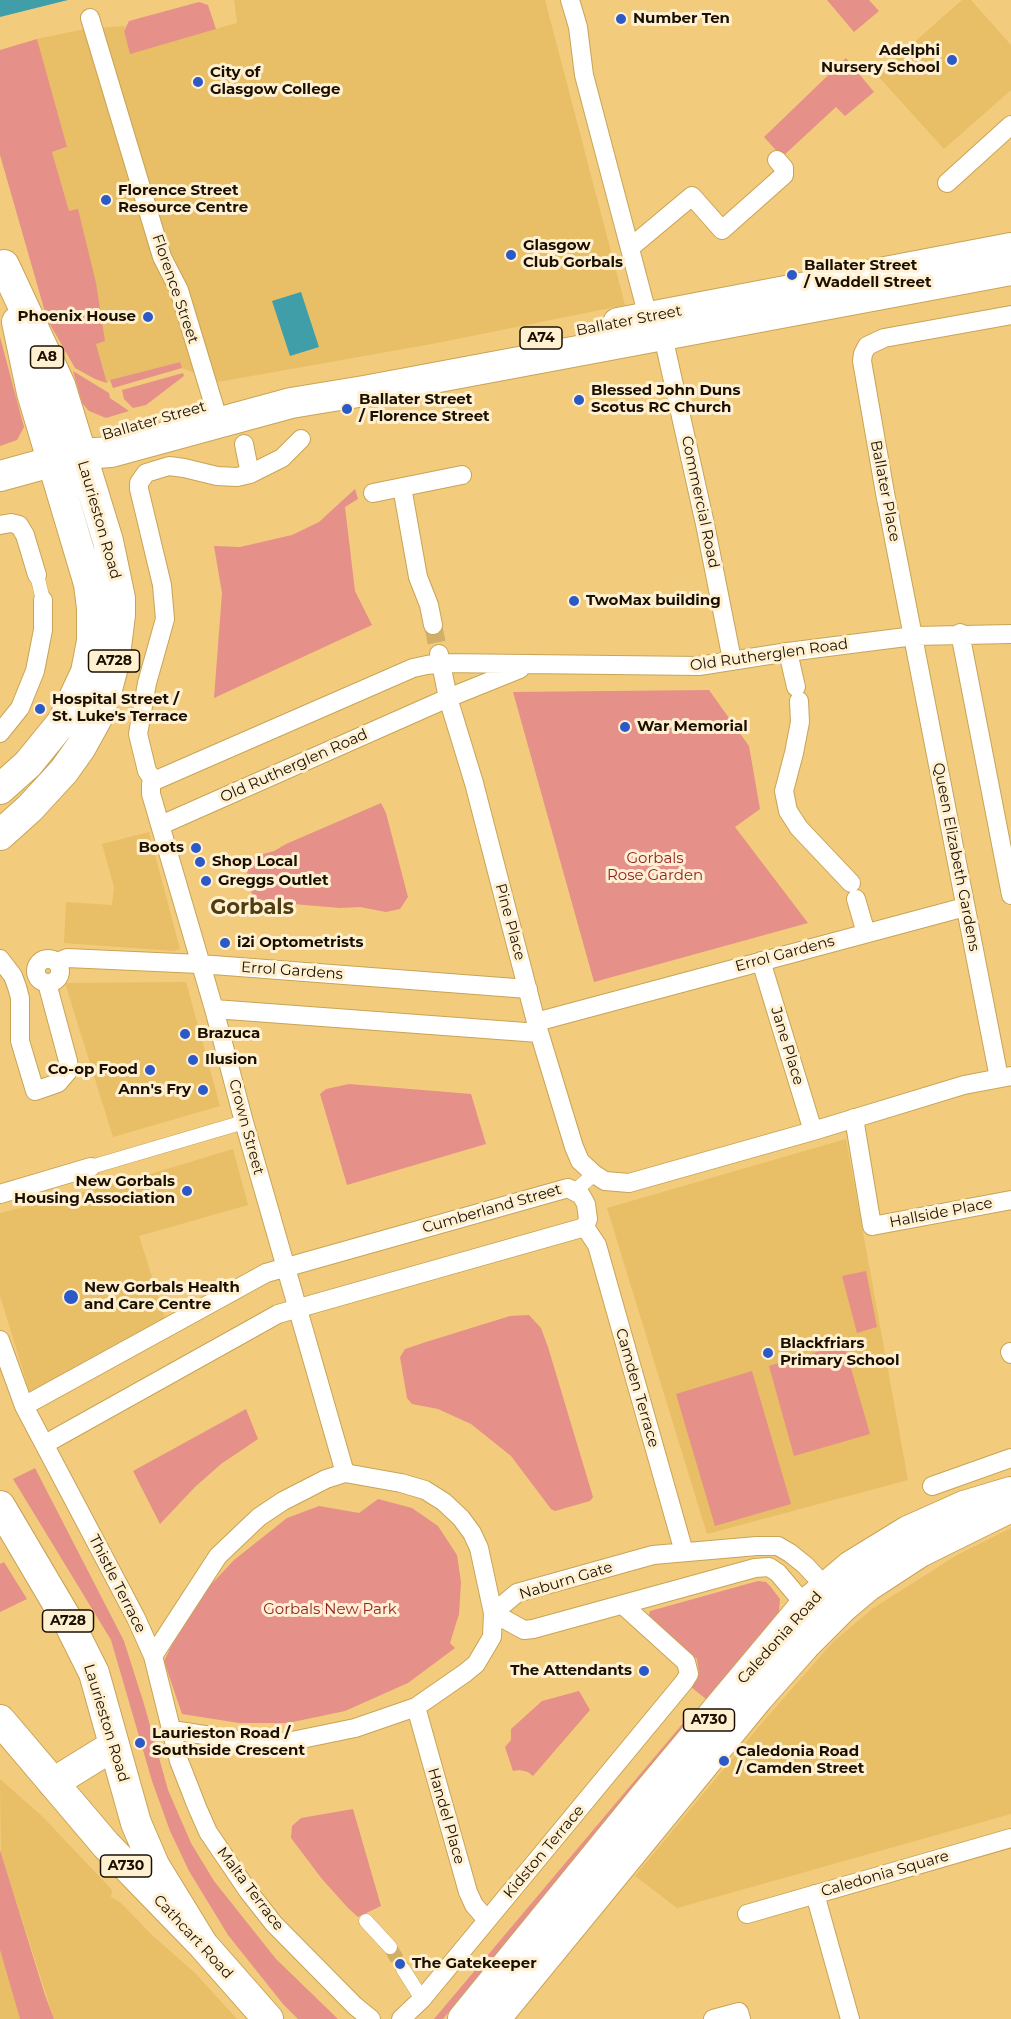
<!DOCTYPE html>
<html>
<head>
<meta charset="utf-8">
<style>
  body { margin:0 }
  canvas { display:block; background:#f2cb7c }
</style>
</head>
<body>
<canvas width="1011" height="2019"></canvas>
<script>
const context = document.querySelector('canvas').getContext('2d');
context.lineJoin = 'round';
function fillPath(path, color) { context.fillStyle = color; context.fill(path, 'evenodd'); }
const shape = rows => new Path2D(rows.map(r => 'M' + r).join(''));
function trace(path, color, width, dash) { context.strokeStyle = color; context.lineWidth = width; context.lineCap = dash ? 'butt' : 'round'; context.setLineDash(dash || []); context.stroke(path); }
function drawText(font, color, halo, rows, align = 'center') {
  context.font = font + ' Montserrat,sans-serif'; context.lineWidth = 6; context.setLineDash([]); context.textBaseline = 'middle'; context.strokeStyle = halo; context.fillStyle = color; for (const [text, x, y, turn = 0] of rows) {
    context.save(); context.translate(x, y); context.rotate((+turn || 0) * Math.PI / 180); context.textAlign = isNaN(turn) ? turn : align; if (halo) context.strokeText(text, 0, 0); context.fillText(text, 0, 0); context.restore();
  }
}
const built = shape([
  [234,0,545,0,625,305,437,343,218,382,182,368,180,362,110,380,107,383,96,344,78,209,69,212,52,152,66,148,37,39,85,29,125,26,124,31,130,53,237,23],
  [962,0,971,0,1011,45,1011,90,944,149,877,75],
  [149,832,180,949,174,951,64,943,66,902,112,905,114,887,102,844],
  [186,982,220,1106,113,1137,65,983],
  [846,1139,908,1480,707,1534,607,1208],
  [233,1149,248,1205,139,1236,165,1318,30,1393,0,1296,0,1213,124,1182],
  [1011,1528,1011,1814,677,1908,635,1876,756,1730,832,1643,872,1609,957,1555],
  [0,1779,43,1817,112,1890,111,1897,120,1902,152,1935,195,1973,237,2019,54,2019,1,1854],
  [0,1950,20,2019,0,2019]
]);
const green = shape([
  [827,0,869,0,879,11,854,32],
  [199,2,208,5,216,29,130,54,124,31,129,21],
  [37,39,67,147,52,152,69,211,78,209,96,283,105,341,96,344,107,383,95,379,75,368,47,319,0,155,0,50],
  [846,58,874,92,845,116,836,107,782,157,764,137],
  [0,337,24,427,17,440,0,446],
  [180,362,182,368,113,388,110,380],
  [73,371,109,393,110,398,129,411,106,418,89,411,82,403],
  [183,373,184,376,146,405,133,408,124,399,122,390],
  [355,489,358,499,345,507,355,591,372,625,214,698,222,593,214,546,240,547,292,535,319,522],
  [709,690,749,746,760,809,735,827,808,923,594,982,513,692],
  [381,803,386,813,408,897,400,909,386,912,360,907,340,908,270,902,255,898,252,894,247,872,251,860,256,856,274,851,286,844],
  [349,1084,471,1094,486,1144,347,1185,320,1094,326,1089],
  [866,1271,877,1327,857,1333,842,1276],
  [529,1315,541,1328,548,1347,593,1497,590,1501,555,1511,551,1509,511,1456,471,1424,438,1409,412,1404,407,1398,400,1357,405,1349,426,1342,510,1316],
  [844,1344,870,1434,794,1456,769,1366],
  [752,1371,791,1504,715,1526,676,1394],
  [246,1409,258,1439,221,1464,195,1487,160,1524,133,1471],
  [35,1468,124,1641,144,1704,168,1790,191,1843,214,1881,276,1959,338,2019,298,2019,283,2004,228,1935,189,1871,170,1831,152,1781,111,1640,13,1479],
  [378,1499,412,1508,438,1526,457,1555,461,1582,459,1614,450,1643,455,1648,408,1683,345,1711,288,1723,239,1723,182,1714,164,1661,191,1606,234,1560,287,1518,319,1506,359,1513],
  [4,1562,27,1599,0,1612,0,1564],
  [758,1581,766,1582,770,1586,780,1599,779,1612,706,1699,691,1687,699,1674,697,1659,648,1619,650,1611],
  [579,1691,590,1710,533,1776,528,1772,519,1770,513,1771,505,1747,511,1740,511,1729,542,1701],
  [695,1709,701,1712,550,1893,443,2019,434,2019],
  [353,1809,381,1906,358,1917,348,1908,322,1879,291,1838,292,1826,301,1818],
  [0,1850,45,1995,54,2019,20,2019,0,1950]
]);
const water = shape([
  [0,0,68,0,0,17],
  [301,292,319,347,290,356,272,301]
]);
const pedestrianTunnel = shape([
  [390,1947,403,1969]
]);
const minorTunnel = shape([
  [433,625,439,654]
]);
const pedestrian = shape([
  [37,575,43,600],
  [91,1167,244,1122],
  [575,1191,594,1174],
  [366,1921,390,1947],
  [403,1969,422,1999]
]);
const minor = shape([
  [570,0,578,27,584,75,648,317,663,336,705,524,732,660],
  [90,18,162,257,179,290,219,422],
  [947,183,1011,125],
  [631,247,692,196,722,230,784,175,784,168,777,160],
  [244,444,250,474],
  [402,487,418,577,429,605,433,625],
  [373,493,462,475],
  [0,525,11,523,19,525,25,535,37,575],
  [960,633,1011,895],
  [788,652,796,687],
  [439,654,448,698,474,783,536,1022,574,1147,580,1161,594,1174,605,1181,629,1183,813,1131,964,1085,1011,1076],
  [799,701,800,722,794,753,784,791,788,811,799,828,851,883],
  [0,733,20,708,35,671,43,630,43,600],
  [154,781,413,668,427,665,442,663,699,666,788,652,914,636,1011,634],
  [154,781,151,784,151,794,214,1009,244,1122,345,1473],
  [154,781,147,771,138,734,147,683,165,619,162,585,139,489,139,483,146,473,169,466,184,468,217,476,237,477,250,474,282,458,301,439],
  [161,825,448,698,520,669],
  [856,899,866,933],
  '36 971a12 12 0 1 1 24 0a12 12 0 1 1-24 0Z',
  [0,959,13,976,17,987,20,998,20,1041,35,1091,58,1083,69,1070,68,1061,47,983],
  [761,961,813,1131],
  [57,962,67,958,200,964,528,989],
  [214,1009,539,1033],
  [536,1022,965,907],
  [999,1078,885,493,862,361,863,354,867,346,884,338,1011,315],
  [854,1118,872,1226,1011,1200],
  [0,1194,91,1167],
  [585,1227,597,1245,684,1552],
  [0,1340,24,1406,136,1618,153,1656,179,1761,197,1807,208,1832,248,1891,274,1924,355,2006,371,2019],
  [1010,1352,1011,1354],
  [24,1406,266,1273,568,1188,581,1195,586,1204,588,1219,585,1227],
  [45,1444,278,1314,585,1227],
  [932,1486,1011,1458],
  [810,1611,778,1573,769,1567,755,1568,533,1629,524,1630,493,1613,517,1593,653,1555,757,1546,778,1546,790,1553,805,1565,832,1594],
  [153,1656,218,1556,259,1517,283,1501,326,1479,345,1473,401,1483,425,1490,444,1502,461,1518,472,1533,479,1548,493,1613,492,1637,476,1664,465,1673,416,1707,355,1728,287,1742,237,1740,172,1730],
  [416,1707,468,1892,474,1905,487,1920],
  [815,1894,850,2019],
  [747,1914,1011,1838],
  [401,2019,422,1999,684,1682,689,1674,686,1662,623,1605],
  [713,2019,739,2012,741,2019]
]);
const primary = shape([
  [618,323,1011,248],
  [0,476,80,454,111,452,291,403,364,391,1011,270],
  [0,789,28,764,63,721,86,672,92,641,92,608,89,584,32,393,17,322],
  [0,835,30,808,64,771,81,747,97,718,107,689,114,663,120,615,120,598,108,541,60,385,4,265],
  [0,1506,69,1623,94,1673,136,1823,154,1865,203,1945],
  [0,1720,106,1845,203,1945,268,2019],
  [53,1783,113,1746],
  [463,2019,645,1796,805,1605,851,1566,908,1531,964,1506,1011,1492],
  [495,2019,758,1698,805,1645,843,1607,868,1586,920,1552,1011,1507]
]);
const markers = [
  [621,19,6,"#2b59c7"],
  [952,60,6,"#2b59c7"],
  [198,82,6,"#2b59c7"],
  [106,200,6,"#2b59c7"],
  [511,255,6,"#2b59c7"],
  [792,275,6,"#2b59c7"],
  [148,317,6,"#2b59c7"],
  [579,400,6,"#2b59c7"],
  [347,409,6,"#2b59c7"],
  [574,601,6,"#2b59c7"],
  [40,709,6,"#2b59c7"],
  [625,727,6,"#2b59c7"],
  [196,848,6,"#2b59c7"],
  [200,862,6,"#2b59c7"],
  [206,881,6,"#2b59c7"],
  [225,943,6,"#2b59c7"],
  [185,1034,6,"#2b59c7"],
  [193,1060,6,"#2b59c7"],
  [150,1070,6,"#2b59c7"],
  [203,1090,6,"#2b59c7"],
  [187,1191,6,"#2b59c7"],
  [71,1297,8,"#2b59c7"],
  [768,1353,6,"#2b59c7"],
  [644,1671,6,"#2b59c7"],
  [140,1743,6,"#2b59c7"],
  [724,1761,6,"#2b59c7"],
  [400,1964,6,"#2b59c7"]
];
const shields = [
  [541,338,42],
  [47,357,33],
  [114,661,51],
  [68,1621,51],
  [709,1720,51],
  [126,1866,51]
];
const shieldNames = [
  ["A74",541,338],
  ["A8",47,357],
  ["A728",114,661],
  ["A728",68,1621],
  ["A730",709,1720],
  ["A730",126,1866]
];
const poiNames = [
  ["Number Ten",633,19],
  ["Adelphi",940,51,"right"],
  ["Nursery School",940,68,"right"],
  ["City of",210,73],
  ["Glasgow College",210,90],
  ["Florence Street",118,191],
  ["Resource Centre",118,208],
  ["Glasgow",523,246],
  ["Club Gorbals",523,263],
  ["Ballater Street",804,266],
  ["/ Waddell Street",804,283],
  ["Phoenix House",136,317,"right"],
  ["Blessed John Duns",591,391],
  ["Scotus RC Church",591,408],
  ["Ballater Street",359,400],
  ["/ Florence Street",359,417],
  ["TwoMax building",586,601],
  ["Hospital Street /",52,700],
  ["St. Luke's Terrace",52,717],
  ["War Memorial",637,727],
  ["Boots",184,848,"right"],
  ["Shop Local",212,862],
  ["Greggs Outlet",218,881],
  ["i2i Optometrists",237,943],
  ["Brazuca",197,1034],
  ["Ilusion",205,1060],
  ["Co-op Food",138,1070,"right"],
  ["Ann's Fry",191,1090,"right"],
  ["New Gorbals",175,1182,"right"],
  ["Housing Association",175,1199,"right"],
  ["New Gorbals Health",84,1288],
  ["and Care Centre",84,1305],
  ["Blackfriars",780,1344],
  ["Primary School",780,1361],
  ["The Attendants",632,1671,"right"],
  ["Laurieston Road /",152,1734],
  ["Southside Crescent",152,1751],
  ["Caledonia Road",736,1752],
  ["/ Camden Street",736,1769],
  ["The Gatekeeper",412,1964]
];
const streetNames = [
  ["Florence Street",175,289,71],
  ["Ballater Street",629,321,-11],
  ["Ballater Street",154,421,-16],
  ["Ballater Place",885,491,79],
  ["Commercial Road",700,502,78],
  ["Laurieston Road",99,520,74],
  ["Old Rutherglen Road",769,655,-8],
  ["Old Rutherglen Road",294,766,-24],
  ["Queen Elizabeth Gardens",956,857,79],
  ["Pine Place",510,922,75],
  ["Errol Gardens",785,954,-15],
  ["Errol Gardens",292,971,4],
  ["Jane Place",787,1046,73],
  ["Crown Street",246,1127,75],
  ["Cumberland Street",492,1209,-16],
  ["Hallside Place",941,1213,-11],
  ["Camden Terrace",637,1388,74],
  ["Naburn Gate",566,1581,-17],
  ["Thistle Terrace",117,1584,63],
  ["Caledonia Road",780,1638,-48],
  ["Laurieston Road",106,1723,73],
  ["Handel Place",446,1816,74],
  ["Kidston Terrace",544,1852,-50],
  ["Caledonia Square",885,1874,-16],
  ["Malta Terrace",250,1889,53],
  ["Cathcart Road",193,1937,47]
];
const parkNames = [
  ["Gorbals",655,859],
  ["Rose Garden",655,876],
  ["Gorbals New Park",330,1610]
];
const districtNames = [
  ["Gorbals",252,908]
];
fillPath(built, '#e8be66');
fillPath(green, '#e6908a');
fillPath(water, '#3f9ea8');
trace(pedestrianTunnel, '#d2af69', 14, [14, 7]);
trace(minorTunnel, '#d2af69', 18, [18, 9]);
trace(pedestrian, '#c9a456', 15);
trace(minor, '#c9a456', 20);
trace(primary, '#c9a456', 32);
trace(pedestrian, '#fff', 14);
trace(minor, '#fff', 18);
trace(primary, '#fff', 30);
for (const [x, y, r, color] of markers) { const dot = new Path2D(); dot.arc(x, y, r, 0, 2 * Math.PI); context.fillStyle = color; context.fill(dot); trace(dot, '#fff0d1', 2); }
for (const [x, y, w] of shields) { const box = new Path2D(); box.roundRect(x - w / 2, y - 11, w, 22, 4.5); context.fillStyle = '#fff0d1'; context.fill(box); trace(box, '#1b1000', 1.5); }
drawText('bold 14px', '#1b1000', null, shieldNames);
drawText('bold 15px', '#1b1000', '#fff0d1', poiNames, 'left');
drawText('15px', '#1b1000', '#fff0d1', streetNames);
drawText('15px', '#8f2427', '#fff0d1', parkNames);
drawText('bold 21px', '#503d12', '#fff0d1', districtNames);
</script>
</body>
</html>
